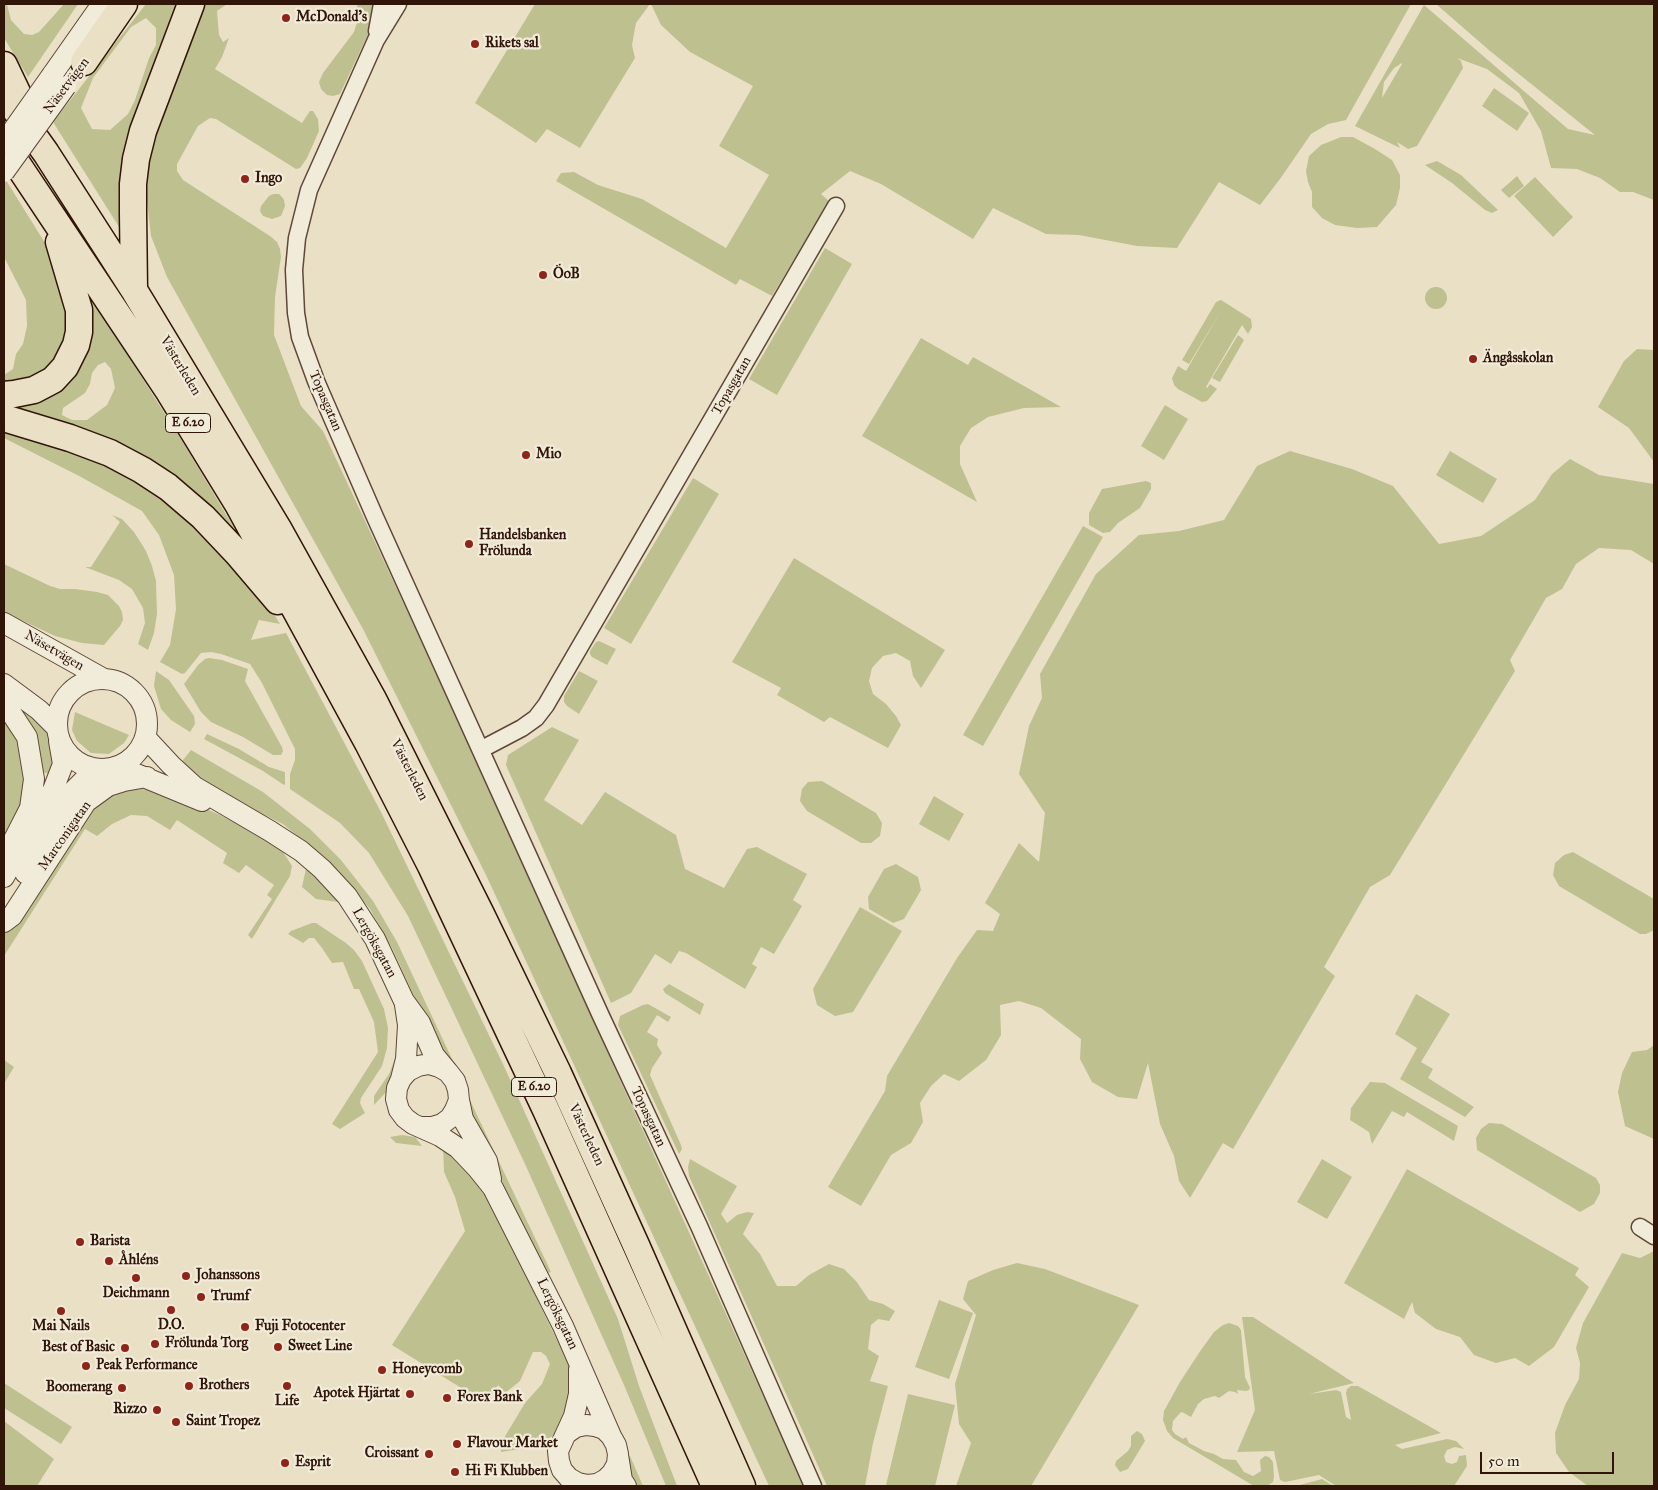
<!DOCTYPE html>
<html>
<head>
<meta charset="utf-8">
<style>
  body { margin:0 }
  #map { position:relative; width:1658px; height:1490px; overflow:hidden; background:#eae0c6; font-family:"IM FELL Great Primer",serif }
  canvas { display:block }
  .frame { position:absolute; inset:0; border:5px solid #311508; pointer-events:none }
  .scale { position:absolute; left:1480px; top:1452px; width:134px; height:22px; box-sizing:border-box; border:2px solid #311508; border-top:0; padding-left:6px; font-size:15px; line-height:18px; white-space:nowrap; color:#311508; -webkit-text-stroke:4px #f1ebda; paint-order:stroke }
</style>
</head>
<body>
<div id="map">
<canvas width="1658" height="1490"></canvas>
<div class="frame"></div>
<div class="scale">50 m</div>
</div>
<script>
const context = document.querySelector('canvas').getContext('2d');
context.lineJoin = 'round';
function fillPath(path, color) { context.fillStyle = color; context.fill(path, 'evenodd'); }
const shape = rows => new Path2D(rows.map(r => 'M' + r).join(''));
function trace(path, color, width, dash) { context.strokeStyle = color; context.lineWidth = width; context.lineCap = dash ? 'butt' : 'round'; context.setLineDash(dash || []); context.stroke(path); }
function drawText(font, color, halo, rows, align = 'center') {
  context.font = font + ' "IM FELL Great Primer",serif'; context.lineWidth = 4.5; context.setLineDash([]); context.textBaseline = 'middle'; context.strokeStyle = halo; context.fillStyle = color; for (const [text, x, y, turn = 0] of rows) {
    context.save(); context.translate(x, y); context.rotate((+turn || 0) * Math.PI / 180); context.textAlign = isNaN(turn) ? turn : align; if (halo) context.strokeText(text, 0, 0); context.fillText(text, 0, 0); context.restore();
  }
}
const green = shape([
  [4,4,7,4,11,20,24,34,32,35,39,32,64,4,78,4,28,77,4,38],
  [146,4,180,4,126,238,53,122],
  [146,18,156,28,156,45,149,58,135,100,128,114,110,130,92,129,81,108,93,78,131,27],
  [200,4,227,4,217,11,219,35,223,42,229,38,222,57,215,69,302,123,310,111,313,111,318,119,319,131,307,158,300,168,296,169,216,119,210,118,198,126,177,164,177,171,183,180,270,236,277,242,280,249,281,257,275,297,274,335,301,406,323,431,417,632,804,1486,769,1486,486,875,363,629,167,277,151,236,146,193,149,146],
  [357,4,374,4,370,30,340,94,333,96,327,95,321,89,319,82,323,73,354,32,358,19],
  [535,4,650,4,636,23,632,45,635,58,580,148,547,129,536,143,475,103],
  [651,4,1411,4,1346,120,1328,124,1311,134,1280,179,1260,205,1219,182,1177,248,1137,246,1079,235,1046,234,993,208,973,239,881,184,850,171,821,194,829,201,772,296,740,279,736,285,556,181,561,173,574,172,598,185,642,199,726,248,769,175,719,146,753,86,690,52,661,25],
  [1436,4,1654,4,1654,200,1633,192,1620,192,1600,178,1577,169,1551,168,1541,131,1519,93,1487,69,1457,58,1461,61,1463,68,1417,146,1408,149,1397,142,1400,148,1355,126,1424,5,1568,129,1595,135,1490,51],
  [1402,63,1402,64,1382,98,1384,82,1394,68],
  [1494,88,1529,113,1517,131,1482,106],
  [1341,137,1353,137,1375,149,1392,160,1400,175,1400,188,1396,205,1377,227,1357,228,1335,225,1322,218,1312,207,1312,192,1308,182,1306,171,1309,156,1321,145],
  [1437,161,1461,175,1498,210,1492,213,1485,210,1452,183,1425,165],
  [1517,176,1524,186,1509,198,1501,190],
  [4,177,50,251,72,316,62,356,39,375,15,383,4,382,4,375,13,369,16,354,23,344,27,326,26,300,4,257],
  [1535,177,1573,217,1553,237,1514,196],
  [273,194,279,194,282,197,284,200,285,206,281,216,272,219,263,216,260,211,261,206,269,196],
  [825,248,852,264,777,395,749,379],
  '1425 298a11 11 0 1 1 22 0a11 11 0 1 1-22 0Z',
  [91,300,94,302,184,444,239,536,30,418,10,405,28,403,88,302],
  [105,362,111,369,115,388,107,405,87,420,72,420,62,415,63,408,85,393,90,384,92,373,98,365],
  [1221,300,1251,319,1252,327,1248,334,1242,325,1206,387,1207,388,1210,384,1217,389,1207,401,1202,402,1178,389,1174,385,1172,378,1178,366,1186,371,1221,311,1189,364,1182,360,1216,302],
  [1238,335,1244,340,1220,382,1212,378],
  [921,338,968,365,973,357,1061,407,1024,408,988,417,971,428,960,446,960,464,977,502,862,436],
  [1637,349,1654,350,1654,462,1629,428,1598,407,1624,361],
  [1165,405,1188,419,1164,460,1141,446],
  [4,425,148,480,260,591,280,624,259,620,251,640,286,633,381,812,503,1064,618,1319,639,1386,677,1486,666,1486,624,1385,525,1164,408,916,369,853,340,823,290,789,290,774,295,760,295,749,262,683,250,664,221,654,211,652,201,653,185,673,182,674,160,662,170,645,176,609,174,575,159,535,142,511,81,477,4,438],
  [1290,451,1352,469,1393,486,1439,544,1481,536,1535,500,1552,474,1570,459,1599,475,1654,484,1654,564,1631,550,1599,548,1576,564,1562,589,1546,598,1510,660,1515,671,1390,875,1370,887,1324,967,1335,976,1233,1149,1223,1143,1190,1198,1179,1181,1174,1156,1160,1124,1148,1063,1137,1099,1118,1097,1092,1082,1080,1059,1081,1039,1041,1008,1019,1001,1000,1005,1001,1035,986,1060,959,1081,944,1074,931,1086,920,1103,923,1122,911,1143,891,1155,861,1206,828,1187,885,1091,887,1076,957,958,977,930,993,931,1000,914,985,903,1019,843,1039,862,1045,813,1019,774,1029,726,1042,698,1040,674,1096,574,1139,535,1179,531,1224,520,1257,466],
  [1450,451,1497,479,1483,503,1436,475],
  [693,478,719,494,631,644,604,628],
  [1146,481,1151,483,1151,489,1140,508,1118,523,1110,532,1103,533,1089,525,1089,513,1102,489],
  [112,515,122,519,134,532,146,551,152,566,156,581,157,614,154,633,148,650,138,644,145,623,143,608,132,589,119,580,85,567,91,567,120,522],
  [1083,526,1103,537,983,746,963,735],
  [794,558,945,650,921,688,913,676,910,661,896,653,883,656,872,668,869,681,873,694,886,704,896,716,901,725,888,748,830,717,824,722,777,695,781,688,732,662],
  [4,564,50,586,60,589,75,589,97,592,108,595,119,606,122,612,123,620,120,626,104,645,82,643,55,636,4,612],
  [599,641,616,649,607,665,592,657,590,654,590,651,596,642],
  [209,658,222,660,248,669,245,681,282,747,283,751,281,755,273,755,243,737,211,722,201,712,184,684,198,665,205,659],
  [156,671,169,680,194,716,195,724,190,732,171,720,161,709,154,686],
  [579,671,598,681,579,714,567,706,564,702,564,696],
  [4,689,47,729,53,747,55,764,52,775,40,771],
  [4,711,19,735,27,765,22,811,4,847],
  [75,712,103,724,129,735,124,743,109,754,91,753,77,741,72,730],
  [552,727,579,740,544,800,582,825,605,792,676,835,685,869,724,888,747,849,757,847,807,874,793,900,802,906,774,954,761,947,752,964,757,967,745,989,686,953,679,951,671,964,655,954,631,993,611,1003,506,765,508,755],
  [207,734,239,749,269,767,285,772,285,784,284,785,263,771,204,739],
  [191,750,263,792,310,829,341,860,373,901,397,942,453,1061,449,1064,438,1048,392,948,370,909,333,866,283,824,227,797,179,765],
  [822,781,876,813,882,823,880,836,871,843,861,843,807,811,800,801,802,789,808,782],
  [142,789,160,792,191,802,220,815,266,839,283,852,292,866,290,876,252,939,248,935,272,899,267,895,274,885,246,865,239,873,223,863,227,853,177,820,170,830,147,816,131,815,112,824,97,836,85,829,4,956,4,935,85,813,115,791],
  [934,796,964,814,949,841,919,824],
  [1573,852,1654,899,1654,930,1646,934,1640,934,1559,886,1553,875,1555,863,1564,855],
  [896,864,918,877,921,890,904,919,893,923,869,909,868,897,884,869],
  [306,869,330,891,338,902,316,899,302,887],
  [860,907,902,931,853,1012,835,1016,817,1005,813,989],
  [312,923,316,923,346,943,354,950,362,961,384,1009,388,1028,387,1048,382,1066,361,1098,360,1103,365,1113,340,1129,332,1124,378,1052,374,1022,359,989,354,989,343,962,332,963,322,948,314,938,309,938,303,943,288,934,291,931],
  [669,984,704,1004,700,1015,665,993,663,989],
  [1416,994,1450,1014,1421,1062,1433,1069,1428,1078,1474,1107,1465,1117,1400,1079,1417,1048,1395,1034],
  [648,1004,671,1017,668,1022,657,1015,647,1032,658,1039,657,1045,662,1053,652,1068,650,1075,681,1145,682,1149,679,1154,618,1025,620,1016,643,1005],
  [1654,1045,1654,1139,1625,1126,1618,1092,1622,1073,1632,1052,1647,1050],
  [395,1059,400,1060,389,1089,374,1105,374,1096,389,1074],
  [4,1060,14,1067,5,1082,4,1081],
  [1370,1082,1385,1083,1458,1126,1454,1141,1407,1112,1404,1117,1392,1111,1372,1144,1369,1132,1350,1120,1351,1108],
  [469,1098,551,1272,545,1274,494,1164,468,1116],
  [1489,1123,1502,1124,1596,1178,1600,1185,1600,1193,1594,1204,1580,1212,1477,1150,1476,1138,1481,1129],
  [402,1135,415,1137,422,1146,396,1143,390,1137],
  [443,1146,473,1174,487,1196,570,1367,571,1400,559,1431,537,1448,527,1448,501,1452,501,1443,525,1403,542,1384,550,1364,546,1356,541,1352,533,1352,520,1381,505,1393,498,1385,487,1404,392,1345,465,1231,455,1197,444,1172],
  [690,1159,737,1186,721,1214,727,1223,737,1215,747,1212,754,1213,743,1234,760,1254,777,1286,796,1286,809,1275,829,1264,844,1269,856,1281,869,1300,883,1304,895,1311,889,1321,878,1319,871,1325,868,1349,879,1356,870,1381,888,1386,873,1443,865,1486,827,1486,689,1176,688,1167],
  [1322,1159,1352,1177,1327,1219,1297,1202],
  [1407,1169,1579,1268,1575,1275,1589,1287,1554,1347,1529,1366,1515,1358,1496,1363,1474,1355,1460,1337,1436,1329,1415,1313,1412,1302,1404,1319,1344,1283],
  [1654,1251,1654,1486,1588,1486,1569,1472,1556,1453,1555,1433,1565,1405,1579,1379,1580,1363,1576,1348,1583,1323,1622,1253,1640,1258],
  [1017,1263,1045,1269,1139,1305,1031,1486,956,1486,971,1443,959,1424,955,1384,976,1315,963,1299,968,1281,993,1270],
  [939,1300,973,1313,949,1379,915,1367],
  [1242,1317,1253,1317,1354,1383,1309,1394,1336,1390,1341,1392,1346,1417,1351,1420,1346,1393,1347,1389,1351,1386,1358,1386,1441,1433,1395,1445,1402,1449,1447,1439,1456,1441,1464,1449,1455,1447,1447,1450,1444,1456,1446,1462,1452,1464,1457,1462,1459,1456,1466,1455,1467,1466,1454,1486,1410,1486,1411,1484,1409,1486,1336,1486,1319,1475,1285,1482,1280,1480,1274,1451,1237,1452,1255,1410],
  [1229,1323,1238,1326,1241,1330,1245,1377,1250,1388,1249,1390,1246,1391,1237,1390,1238,1394,1235,1392,1229,1391,1219,1398,1215,1396,1204,1399,1198,1404,1191,1417,1182,1412,1180,1413,1173,1421,1172,1430,1175,1434,1183,1439,1186,1437,1189,1443,1204,1451,1214,1454,1223,1459,1236,1460,1244,1472,1253,1476,1261,1471,1260,1460,1265,1456,1269,1457,1273,1462,1274,1477,1273,1482,1267,1486,1254,1486,1173,1438,1167,1431,1163,1420,1164,1411,1180,1382,1201,1350,1214,1332,1223,1325],
  [4,1383,72,1427,61,1444,4,1408],
  [908,1394,955,1405,935,1486,886,1485],
  [4,1421,54,1459,37,1486,4,1486],
  [1137,1431,1142,1434,1145,1441,1128,1469,1120,1472,1115,1465,1116,1461,1128,1451,1131,1446,1131,1436],
  [630,1456,643,1486,633,1486,625,1459],
  [1322,1479,1333,1486,1296,1486]
]);
const minor = shape([
  [398,4,376,40,309,190,297,238,294,270,296,313,300,337,316,381,375,517,601,1016,699,1226,813,1486],
  [377,31,382,4],
  [482,749,522,728,536,718,546,705,836,206],
  [1640,1227,1654,1236]
]);
const tertiary = shape([
  [52,75,102,4],
  [4,623,104,679],
  '57 724a45 45 0 1 1 90 0a45 45 0 1 1-90 0Z',
  [4,684,39,710,56,727],
  [4,702,27,737,34,779,30,808,4,859],
  [145,737,171,765,195,787,270,831,301,851,322,869,347,896,375,939,404,1001,420,1023,434,1055,448,1072],
  [134,773,202,801],
  [25,873,71,793,83,781,103,770],
  [4,877,53,790,63,764,59,741],
  [4,922,12,916,86,802,108,786,124,781,147,777],
  [401,1079,406,1059,408,1025,405,1005],
  [459,1100,463,1119,487,1161,491,1179],
  [422,1127,432,1127,442,1124,450,1118,455,1110,459,1100,458,1090,455,1081,448,1072,439,1067,429,1064,418,1066,408,1071,401,1079,397,1088,396,1099,399,1110,405,1118,413,1124,440,1136,458,1148,477,1168,493,1188,563,1326,611,1436],
  [579,1369,579,1394,574,1416,558,1451,559,1461,562,1470,569,1478,583,1486],
  [567,1433,576,1427,586,1425,595,1426,604,1429,611,1436,616,1445,618,1454,617,1464,612,1473,606,1479,597,1484,587,1485,578,1483],
  [618,1455,622,1480,626,1486]
]);
const trunk = shape([
  [84,62,124,4],
  [4,65,24,107],
  [4,94,46,153,134,290,279,530,373,699,481,914,558,1073,636,1245,742,1486],
  [4,144,168,390,239,506,368,743,431,866,546,1110,715,1486],
  [134,290,133,213,133,184,136,159,143,131,191,4],
  [4,395,14,394,34,390,53,380,65,367,76,345,79,332,79,310,59,242],
  [4,418,70,438,110,453,142,470,168,487,203,517,238,554,278,601]
]);
const tertiaryBridge = shape([
  [4,143,52,75],
  [4,172,66,86]
]);
const markers = [
  [286,18,5,"#8f2418"],
  [475,44,5,"#8f2418"],
  [245,179,5,"#8f2418"],
  [543,275,5,"#8f2418"],
  [1473,359,5,"#8f2418"],
  [526,455,5,"#8f2418"],
  [469,544,5,"#8f2418"],
  [80,1242,5,"#8f2418"],
  [109,1261,5,"#8f2418"],
  [186,1276,5,"#8f2418"],
  [136,1278,5,"#8f2418"],
  [201,1297,5,"#8f2418"],
  [171,1310,5,"#8f2418"],
  [61,1311,5,"#8f2418"],
  [245,1327,5,"#8f2418"],
  [155,1344,5,"#8f2418"],
  [278,1347,5,"#8f2418"],
  [125,1348,5,"#8f2418"],
  [86,1366,5,"#8f2418"],
  [382,1370,5,"#8f2418"],
  [189,1386,5,"#8f2418"],
  [287,1386,5,"#8f2418"],
  [122,1388,5,"#8f2418"],
  [410,1394,5,"#8f2418"],
  [447,1398,5,"#8f2418"],
  [157,1410,5,"#8f2418"],
  [176,1422,5,"#8f2418"],
  [457,1444,5,"#8f2418"],
  [429,1454,5,"#8f2418"],
  [285,1463,5,"#8f2418"],
  [455,1472,5,"#8f2418"]
];
const shields = [
  [188,423,45],
  [534,1087,45]
];
const shieldNames = [
  ["E 6.20",188,423],
  ["E 6.20",534,1087]
];
const poiNames = [
  ["McDonald's",296,18],
  ["Rikets sal",485,44],
  ["Ingo",255,179],
  ["ÖoB",553,275],
  ["Ängåsskolan",1483,359],
  ["Mio",536,455],
  ["Handelsbanken",479,536],
  ["Frölunda",479,552],
  ["Barista",90,1242],
  ["Åhléns",119,1261],
  ["Johanssons",196,1276],
  ["Deichmann",136,1294,"center"],
  ["Trumf",211,1297],
  ["D.O.",171,1326,"center"],
  ["Mai Nails",61,1327,"center"],
  ["Fuji Fotocenter",255,1327],
  ["Frölunda Torg",165,1344],
  ["Sweet Line",288,1347],
  ["Best of Basic",115,1348,"right"],
  ["Peak Performance",96,1366],
  ["Honeycomb",392,1370],
  ["Brothers",199,1386],
  ["Boomerang",112,1388,"right"],
  ["Apotek Hjärtat",400,1394,"right"],
  ["Forex Bank",457,1398],
  ["Life",287,1402,"center"],
  ["Rizzo",147,1410,"right"],
  ["Saint Tropez",186,1422],
  ["Flavour Market",467,1444],
  ["Croissant",419,1454,"right"],
  ["Esprit",295,1463],
  ["Hi Fi Klubben",465,1472]
];
const streetNames = [
  ["Näsetvägen",67,86,-53],
  ["Västerleden",180,366,59],
  ["Topasgatan",732,386,-60],
  ["Topasgatan",325,401,67],
  ["Näsetvägen",54,651,30],
  ["Västerleden",409,770,63],
  ["Marconigatan",65,836,-55],
  ["Lergöksgatan",374,943,61],
  ["Topasgatan",648,1117,65],
  ["Västerleden",586,1135,65],
  ["Lergöksgatan",557,1314,64]
];
fillPath(green, '#bfc090');
trace(minor, '#5f4838', 19);
trace(tertiary, '#5f4838', 22);
trace(trunk, '#311508', 29);
trace(minor, '#f1ebda', 16);
trace(tertiary, '#f1ebda', 20);
trace(trunk, '#eae0c6', 26);
trace(tertiaryBridge, '#5f4838', 22, []);
trace(tertiaryBridge, '#f1ebda', 20);
for (const [x, y, r, color] of markers) { const dot = new Path2D(); dot.arc(x, y, r, 0, 2 * Math.PI); context.fillStyle = color; context.fill(dot); trace(dot, '#f1ebda', 2); }
for (const [x, y, w] of shields) { const box = new Path2D(); box.roundRect(x - w / 2, y - 9.5, w, 19, 4); context.fillStyle = '#f1ebda'; context.fill(box); trace(box, '#311508', 1); }
drawText('bold 12px', '#311508', null, shieldNames);
drawText('bold 14px', '#311508', '#f1ebda', poiNames, 'left');
drawText('14px', '#311508', '#f1ebda', streetNames);
</script>
</body>
</html>
